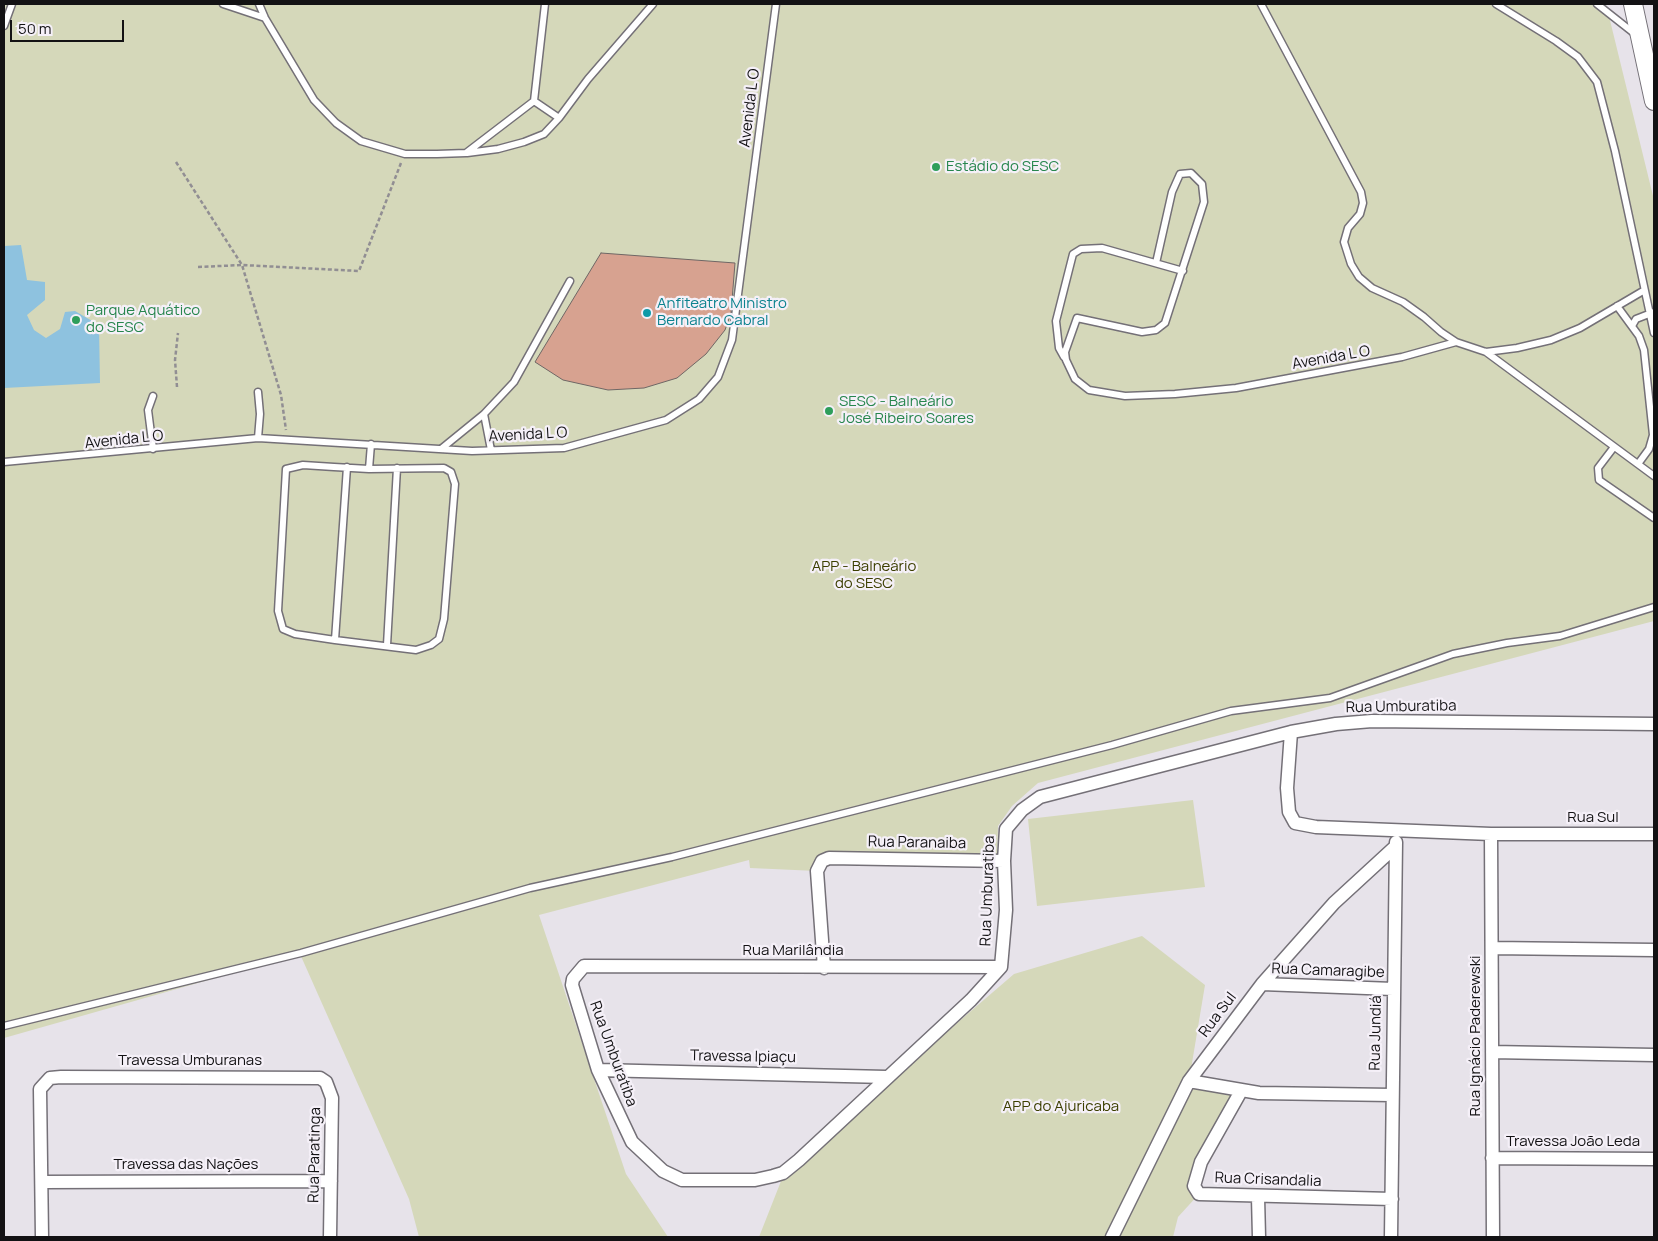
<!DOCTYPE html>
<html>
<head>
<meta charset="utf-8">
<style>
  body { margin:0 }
  #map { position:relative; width:1658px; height:1241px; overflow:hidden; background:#e7e3ea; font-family:Manrope,sans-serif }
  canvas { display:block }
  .frame { position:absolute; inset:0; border:5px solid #131214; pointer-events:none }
  .scale { position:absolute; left:10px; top:20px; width:114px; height:22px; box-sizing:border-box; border:2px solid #131214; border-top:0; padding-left:6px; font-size:15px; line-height:18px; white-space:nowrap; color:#131214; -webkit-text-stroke:4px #f5f0f8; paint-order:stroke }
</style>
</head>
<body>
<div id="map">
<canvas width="1658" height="1241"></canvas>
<div class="frame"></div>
<div class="scale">50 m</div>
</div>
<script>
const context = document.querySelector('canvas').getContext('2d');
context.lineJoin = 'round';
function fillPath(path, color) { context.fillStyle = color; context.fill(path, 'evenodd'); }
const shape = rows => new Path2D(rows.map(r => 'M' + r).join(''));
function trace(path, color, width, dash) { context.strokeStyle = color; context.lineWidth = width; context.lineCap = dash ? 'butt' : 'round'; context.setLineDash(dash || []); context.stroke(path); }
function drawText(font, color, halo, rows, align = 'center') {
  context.font = font + ' Manrope,sans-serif'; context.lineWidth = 4.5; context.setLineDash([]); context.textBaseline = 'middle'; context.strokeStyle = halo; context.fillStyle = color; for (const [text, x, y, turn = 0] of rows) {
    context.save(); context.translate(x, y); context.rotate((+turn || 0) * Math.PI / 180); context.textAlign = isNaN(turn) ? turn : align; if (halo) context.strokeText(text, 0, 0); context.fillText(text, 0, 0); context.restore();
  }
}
const green = shape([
  [4,4,1606,4,1654,200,1654,621,1038,783,1012,806,998,826,997,860,829,858,817,871,750,868,749,860,539,915,626,1174,668,1237,419,1237,409,1199,300,954,4,1038],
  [1193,800,1205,887,1037,906,1028,819],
  [1142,936,1205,985,1189,1081,1241,1091,1201,1162,1199,1194,1178,1217,1173,1237,759,1237,785,1171,1014,974]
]);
const water = shape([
  [21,245,27,280,45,282,45,300,27,315,34,330,46,338,60,329,65,312,75,311,99,325,100,383,4,388,4,246]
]);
const building = shape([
  [601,253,735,263,731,313,725,330,706,354,677,378,644,388,608,390,563,380,535,362,601,253]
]);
const path = shape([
  [176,162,242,265,281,395,286,430],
  [198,267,242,265,359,271,401,163],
  [177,387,175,360,178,333]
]);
const lane = shape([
  [223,4,265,18],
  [259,4,265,18,314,100,336,123,361,141,405,154,437,154,466,153,534,101,559,118,588,79,653,4],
  [1261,4,1361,192,1363,203,1360,214,1348,228,1344,242,1351,264,1359,277,1372,288,1403,302,1424,317,1441,332,1456,342],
  [1496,4,1556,41,1578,57,1597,82,1615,151,1654,333],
  [1597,4,1635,34],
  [4,26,12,4],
  [534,101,545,4],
  [467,153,498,149,524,142,544,134,559,118],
  [1156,263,1172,192,1180,174,1191,173,1202,184,1204,202,1165,323,1156,330,1142,332,1077,318,1065,352,1066,360,1075,379,1089,390,1125,396,1175,394,1236,388,1402,357,1456,342,1486,352,1517,348,1551,340,1580,328,1643,291],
  [1617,306,1639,336,1644,350,1653,435,1649,449,1638,464],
  [1632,326,1636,319,1654,312],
  [1486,352,1654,476],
  [1064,357,1059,348,1056,321,1073,254,1081,249,1102,248,1183,271],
  [258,392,260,414,258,438],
  [484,414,491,450],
  [1614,447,1598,468,1599,480,1654,518],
  [153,449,148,410,153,396],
  [441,449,484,414,514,382,570,281],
  [4,462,258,438,472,451,564,448,666,420,699,399,718,377,732,340,776,4],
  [369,469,371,444],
  [335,640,295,634,283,629,278,611,286,469,303,465,334,467,369,469,444,468,451,472,455,484,444,619,439,639,431,645,416,650,335,640,347,467],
  [387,645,397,468],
  [4,1026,301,953,530,888,672,857,1112,745,1231,711,1330,698,1453,654,1507,643,1560,636,1654,607]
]);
const street = shape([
  [1291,732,1287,788,1289,812,1295,823,1316,827,1491,834,1654,834],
  [1491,834,1493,1237],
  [1492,948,1654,950],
  [1001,967,584,966,573,979,572,985,598,1070,632,1142,663,1171,682,1180,755,1180,773,1176,783,1173,799,1160,971,1000,1001,967,1006,910,1004,861,1006,829,1022,810,1040,797,1291,732,1336,724,1372,721,1654,724],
  [824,968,817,871,822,861,829,858,1004,861],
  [1262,984,1393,989],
  [1492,1052,1654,1055],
  [598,1070,886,1077],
  [1189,1081,1259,1093,1392,1095],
  [1241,1091,1201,1162,1194,1186,1199,1194,1392,1199],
  [1492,1158,1654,1159],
  [42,1182,331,1181],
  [1258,1197,1259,1237],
  [42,1237,40,1089,50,1078,61,1077,320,1078,326,1082,332,1098,330,1237],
  [1112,1237,1189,1081,1262,984,1334,903,1396,846],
  [1391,1237,1396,842]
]);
const secondary = shape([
  [1633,4,1654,101]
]);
const markers = [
  [936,167,5,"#2e9e5b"],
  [647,313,5,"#0f9aa8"],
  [76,320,5,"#2e9e5b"],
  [829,411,5,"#2e9e5b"]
];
const streetNames = [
  ["Avenida L O",750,108,-83],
  ["Avenida L O",1331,358,-10],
  ["Avenida L O",528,435,-3],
  ["Avenida L O",124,440,-6],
  ["Rua Umburatiba",1401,707,-1],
  ["Rua Sul",1593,818],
  ["Rua Paranaiba",917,843,1],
  ["Rua Umburatiba",988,891,-88],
  ["Rua Marilândia",793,951],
  ["Rua Camaragibe",1328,971,2],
  ["Rua Sul",1218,1015,-53],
  ["Rua Jundiá",1376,1033,-89],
  ["Rua Ignácio Paderewski",1476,1036,-90],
  ["Rua Umburatiba",613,1054,70],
  ["Travessa Ipiaçu",743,1057,1],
  ["Travessa Umburanas",190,1061],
  ["Travessa João Leda",1573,1142],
  ["Rua Paratinga",315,1155,-89],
  ["Travessa das Nações",186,1165],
  ["Rua Crisandalia",1268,1180,2]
];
const leisureNames = [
  ["Estádio do SESC",946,167],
  ["Parque Aquático",86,311],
  ["do SESC",86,328],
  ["SESC - Balneário",839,402],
  ["José Ribeiro Soares",839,419]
];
const cultureNames = [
  ["Anfiteatro Ministro",657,304],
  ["Bernardo Cabral",657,321]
];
const parkNames = [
  ["APP - Balneário",864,567],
  ["do SESC",864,584],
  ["APP do Ajuricaba",1061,1107]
];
fillPath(green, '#d5d8ba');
fillPath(water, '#8ec2df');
fillPath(building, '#d7a290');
trace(building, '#6f6765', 1);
trace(lane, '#747077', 9);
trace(street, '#747077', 15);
trace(secondary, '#747077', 20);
trace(path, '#918e93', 2.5, [4, 2.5]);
trace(lane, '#fff', 6);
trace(street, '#fff', 12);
trace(secondary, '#fff', 18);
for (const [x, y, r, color] of markers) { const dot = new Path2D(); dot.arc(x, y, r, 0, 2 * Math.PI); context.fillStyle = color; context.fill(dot); trace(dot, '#f5f0f8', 2); }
drawText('15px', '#131214', '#f5f0f8', streetNames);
drawText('15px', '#27864d', '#f5f0f8', leisureNames, 'left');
drawText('15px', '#0d838f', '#f5f0f8', cultureNames, 'left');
drawText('15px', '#3c3f00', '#f5f0f8', parkNames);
</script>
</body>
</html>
